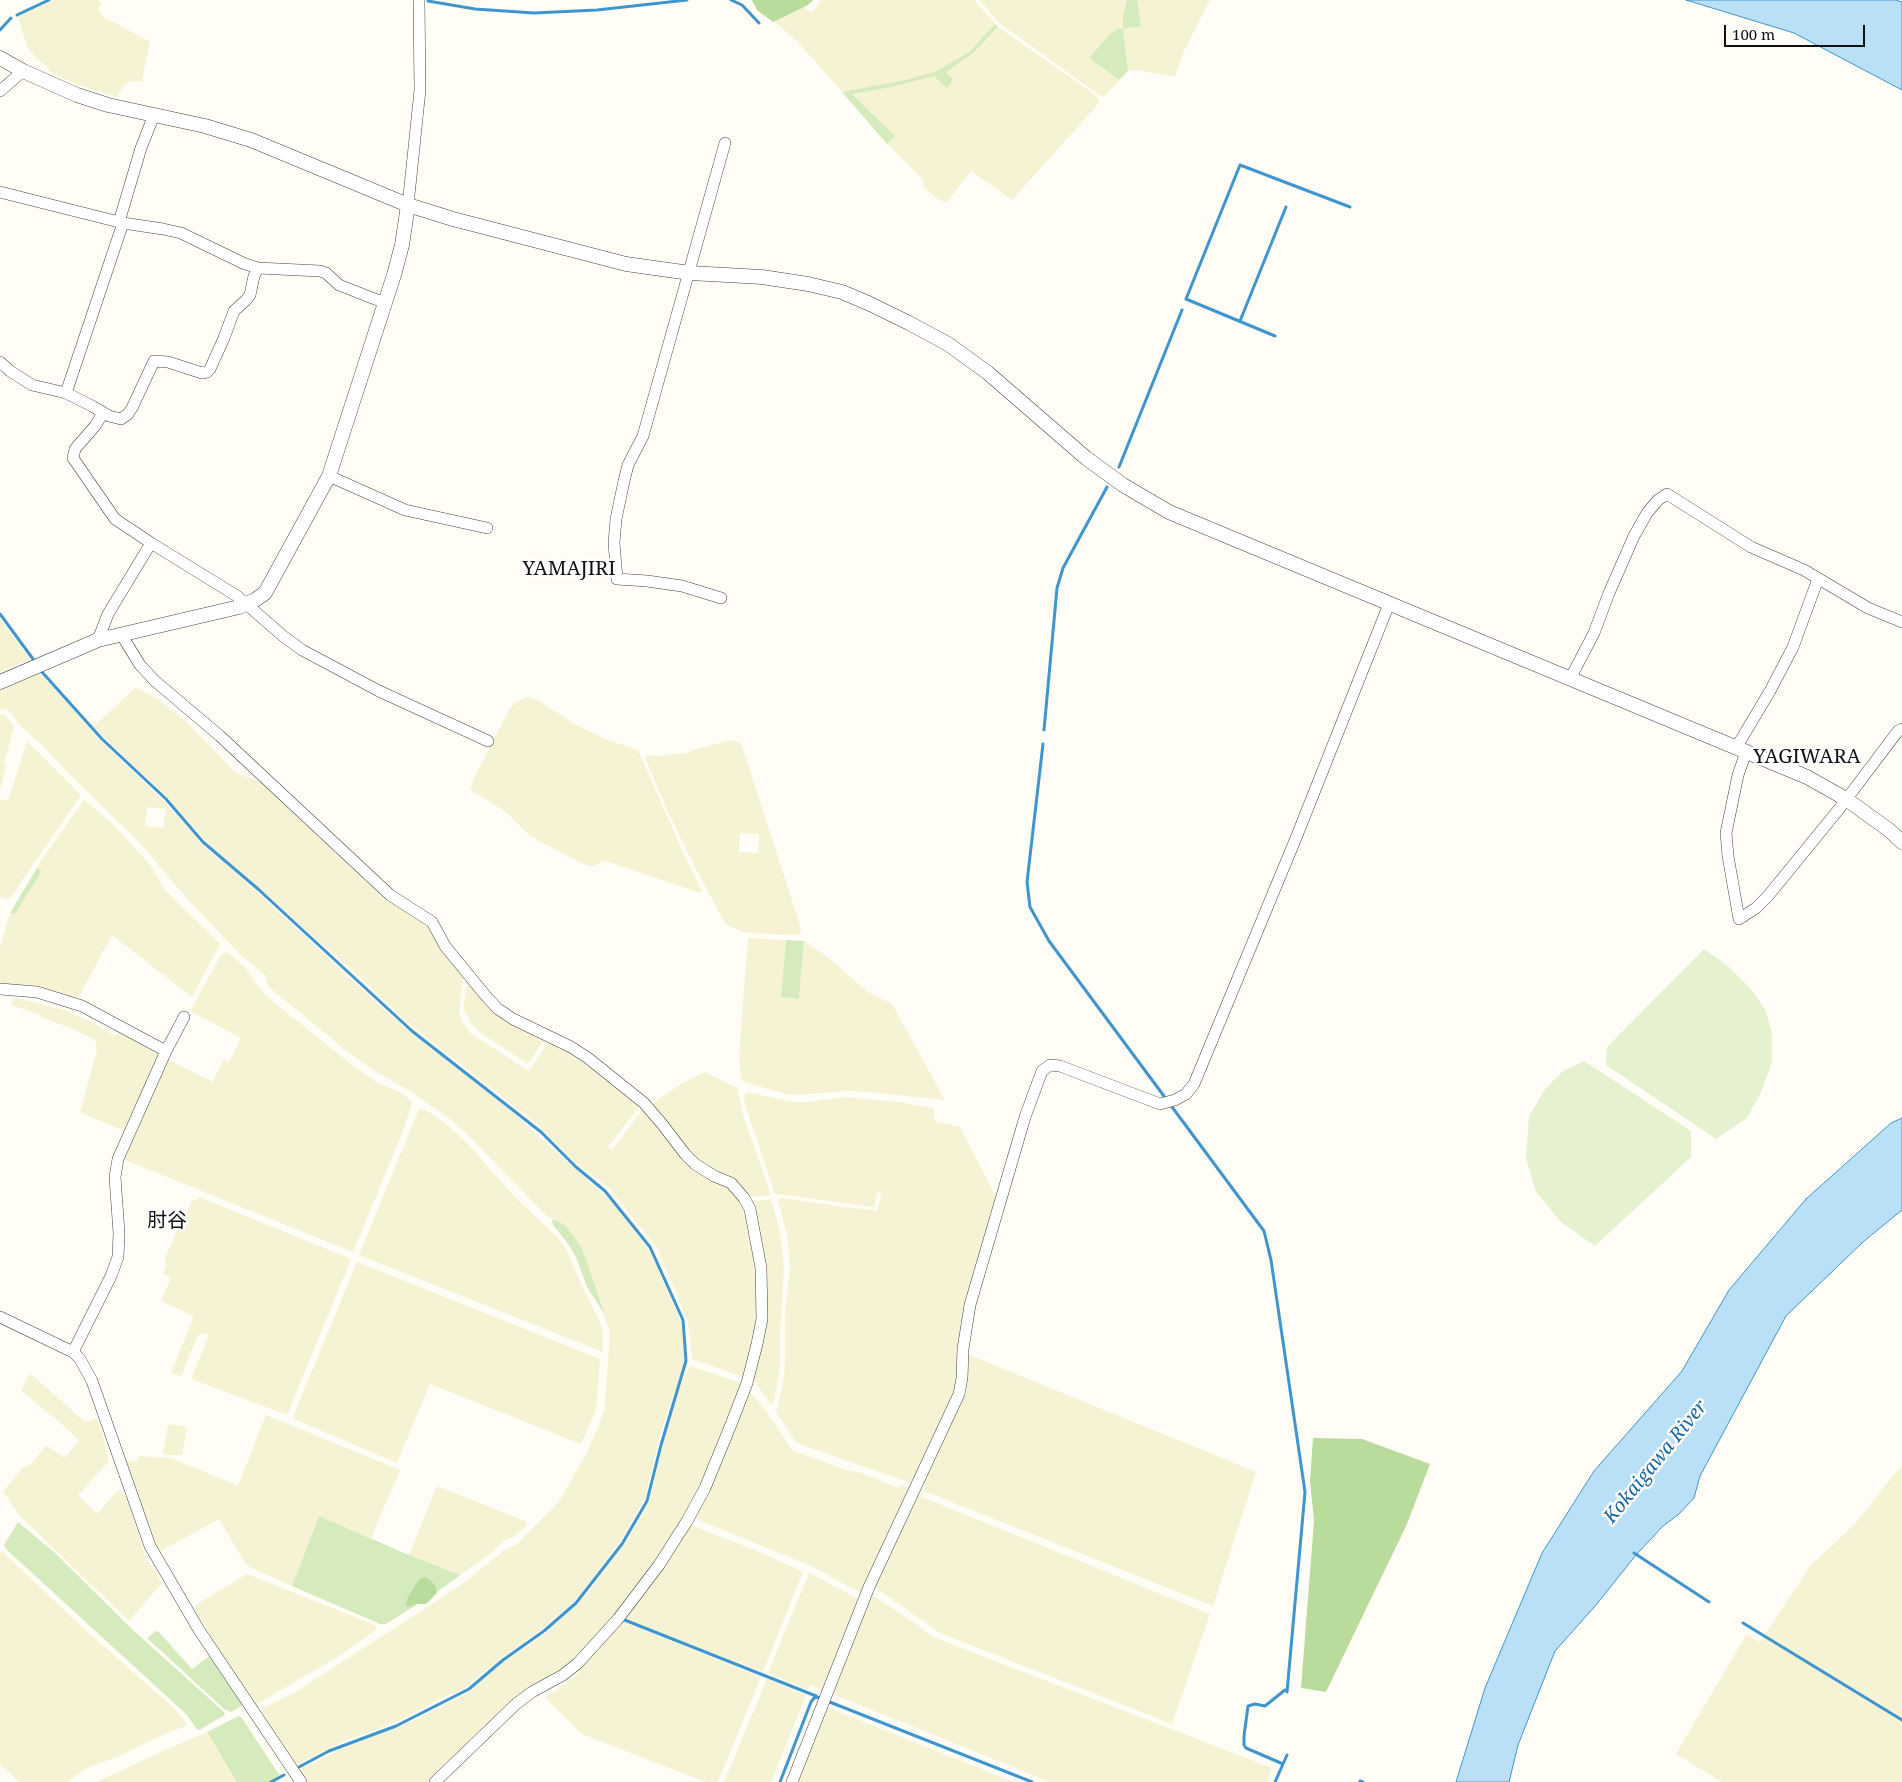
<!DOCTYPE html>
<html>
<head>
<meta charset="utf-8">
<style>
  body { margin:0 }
  #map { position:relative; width:1902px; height:1782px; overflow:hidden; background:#fffdf5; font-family:"Noto Serif",serif }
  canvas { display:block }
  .scale { position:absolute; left:1724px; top:25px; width:141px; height:22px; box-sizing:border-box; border:2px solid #111; border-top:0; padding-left:6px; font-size:15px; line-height:18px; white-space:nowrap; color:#111; -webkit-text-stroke:4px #fff; paint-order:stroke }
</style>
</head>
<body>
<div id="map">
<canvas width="1902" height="1782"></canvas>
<div class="scale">100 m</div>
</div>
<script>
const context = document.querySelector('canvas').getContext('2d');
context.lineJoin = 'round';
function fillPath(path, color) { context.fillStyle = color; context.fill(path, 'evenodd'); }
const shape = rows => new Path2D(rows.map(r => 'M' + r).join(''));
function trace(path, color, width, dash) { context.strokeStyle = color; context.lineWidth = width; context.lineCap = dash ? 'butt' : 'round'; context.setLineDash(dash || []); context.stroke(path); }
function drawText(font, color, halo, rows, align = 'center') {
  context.font = font + ' "Noto Serif","Noto Sans JP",serif'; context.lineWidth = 5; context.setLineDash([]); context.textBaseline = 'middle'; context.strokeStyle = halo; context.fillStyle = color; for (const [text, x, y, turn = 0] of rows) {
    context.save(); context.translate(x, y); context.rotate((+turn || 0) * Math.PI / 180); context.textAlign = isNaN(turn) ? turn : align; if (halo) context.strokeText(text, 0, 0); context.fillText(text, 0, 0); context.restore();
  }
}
const farmland = shape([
  [54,0,99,0,102,4,98,9,104,17,150,42,142,81,131,81,126,84,116,97,78,85,50,72,47,66,37,59,28,48,17,16],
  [821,0,974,0,995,24,969,52,934,72,905,80,842,92,799,43,774,21,804,6,807,11,813,11],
  [980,0,1127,0,1123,16,1124,29,1138,9,1137,0,1210,0,1184,51,1175,77,1136,70,1128,71,1123,29,1110,34,1089,58,1119,80,1104,97,1099,95,998,22],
  [998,27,1094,94,1099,100,1099,103,1012,200,971,171,946,203,938,199,924,188,923,180,887,144,894,136,852,94,892,87,945,72,966,59],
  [0,619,30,659,0,672],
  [40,673,62,696,99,740,160,797,206,848,235,872,391,1016,512,1112,615,1205,651,1253,681,1322,685,1363,661,1430,646,1496,622,1539,579,1596,541,1630,498,1660,462,1690,441,1698,401,1720,342,1742,297,1765,273,1732,263,1713,263,1708,296,1692,461,1585,505,1550,516,1545,546,1515,560,1500,587,1452,599,1425,604,1410,606,1389,610,1333,582,1248,558,1221,547,1216,465,1132,449,1118,408,1090,373,1070,342,1047,270,988,267,984,265,975,243,957,190,902,139,842,66,771,40,743,21,727,10,712,6,709,0,711,0,690],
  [147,807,166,809,163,828,145,826],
  [136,687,159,700,186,721,231,768,240,775,261,782,383,898,428,924,463,976,459,1011,462,1021,470,1033,529,1071,550,1040,571,1050,641,1104,608,1147,612,1150,644,1108,664,1132,730,1186,747,1212,757,1260,758,1318,743,1377,692,1359,688,1321,657,1248,611,1190,594,1176,581,1168,532,1120,406,1021,363,980,209,844,164,794,93,727],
  [528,697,538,700,574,724,605,739,638,750,681,848,702,891,697,892,609,862,604,861,593,866,583,864,530,836,506,812,470,789,474,778,509,710,515,702],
  [5,714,14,727,4,763,7,764,0,789,0,715],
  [731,740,741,743,801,928,801,933,795,935,751,933,743,932,727,925,721,916,695,867,666,808,645,757,647,755,658,756,686,753,696,749],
  [740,833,759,834,758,853,739,852],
  [27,741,81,795,11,897,7,899,0,897,0,799,8,801],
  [84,800,112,823,151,866,165,890,220,944,192,997,112,935,76,1002,0,984,0,948,10,913,15,914,42,871,37,868,41,861],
  [748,938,786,940,781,997,799,999,804,941,830,959,868,992,892,1004,945,1100,868,1092,847,1091,797,1095,786,1094,744,1082,741,1079,739,1054],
  [226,951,245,967,263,993,280,1007,347,1061,376,1082,404,1094,412,1103,403,1131,353,1252,125,1160,167,1059,213,1082,223,1060,229,1062,241,1038,190,1011,221,955],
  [470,982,545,1038,528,1064,479,1032,472,1025,464,1010,464,1004,467,983],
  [13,997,64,1010,90,1021,115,1036,118,1032,123,1035,124,1034,159,1053,129,1133,80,1112,97,1050,95,1040,68,1027,41,1017,39,1014,11,1005],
  [705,1072,737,1088,744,1118,771,1195,766,1196,748,1197,716,1174,681,1146,653,1105,659,1099,681,1084],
  [747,1092,792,1102,809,1102,844,1097,898,1102,934,1108,934,1121,960,1127,996,1197,978,1262,965,1301,962,1320,958,1375,954,1394,911,1483,802,1445,795,1441,776,1412,783,1383,785,1362,785,1312,790,1266,787,1235,778,1200,781,1198,877,1211,882,1193,878,1192,874,1207,776,1194,774,1191,746,1107,744,1096],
  [419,1109,429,1112,442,1121,466,1142,512,1194,556,1236,566,1249,582,1286,599,1320,603,1334,603,1352,359,1255],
  [199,1197,351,1259,287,1415,191,1379,209,1335,204,1333,198,1335,181,1376,171,1373,194,1316,161,1301,171,1278,163,1273,167,1264,164,1261,181,1220,184,1220,192,1200,197,1201],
  [771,1199,780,1230,784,1268,780,1338,780,1368,774,1401,771,1405,753,1379,764,1327,750,1202],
  [357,1262,600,1359,597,1402,595,1413,581,1444,430,1384,397,1463,294,1419,293,1417],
  [967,1354,1256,1472,1213,1606,924,1491,925,1484,923,1483,966,1392],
  [690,1366,742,1383,701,1486,660,1560,579,1660,512,1700,429,1782,307,1782,298,1770,346,1747,420,1718,444,1704,465,1695,502,1663,544,1635,575,1606,592,1588,632,1533,650,1501,665,1433,679,1388],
  [30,1373,85,1422,96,1418,102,1432,109,1461,78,1495,97,1514,118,1490,122,1492,127,1499,145,1556,162,1583,129,1621,19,1515,3,1491,23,1468,32,1463,44,1448,46,1446,49,1447,65,1458,79,1440,55,1418,21,1391],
  [748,1392,750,1392,768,1413,789,1446,794,1451,846,1470,862,1473,898,1488,902,1485,910,1489,861,1593,813,1567,694,1518],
  [266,1415,400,1470,371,1538,319,1516,292,1586,248,1566,244,1561,219,1519,159,1552,124,1460,137,1462,138,1456,171,1458,238,1486],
  [168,1424,187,1427,182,1455,163,1455],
  [1902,1467,1902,1782,1722,1782,1676,1754,1746,1635,1760,1642,1810,1566,1855,1524,1895,1473],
  [437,1486,525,1521,527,1525,515,1536,503,1541,490,1554,460,1575,409,1555],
  [917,1495,1210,1614,1172,1724,940,1633,876,1588,874,1586],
  [691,1525,762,1553,803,1572,763,1672,621,1618],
  [2,1551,83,1628,175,1709,188,1725,167,1733,119,1756,87,1768,67,1782,19,1782,0,1764,0,1553],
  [809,1573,857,1598,858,1601,822,1690,811,1685,808,1690,768,1673],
  [247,1574,375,1625,377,1629,342,1654,254,1706,195,1610,196,1605,207,1598],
  [872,1595,916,1624,933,1637,1272,1768,1268,1782,1050,1782,832,1694],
  [621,1621,761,1677,718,1782,707,1782,682,1773,582,1734,545,1698,575,1677,579,1672,576,1670],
  [767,1679,806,1695,771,1782,724,1782],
  [827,1707,1014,1782,797,1782],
  [207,1732,237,1782,96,1782,161,1752]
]);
const green = shape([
  [1127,0,1137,0,1141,26,1123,29,1128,71,1119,80,1089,58,1110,34,1117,29,1123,29,1123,16],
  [995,24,998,27,972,54,946,72,953,80,947,88,934,76,892,87,852,94,895,136,887,144,842,92,905,80,934,72,969,52],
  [37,868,42,871,15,914,10,913],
  [786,940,804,941,799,999,781,997],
  [552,1219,558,1221,566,1226,582,1248,605,1315,587,1287,576,1257,566,1241,553,1225],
  [319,1516,409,1555,460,1575,440,1590,386,1624,380,1624,292,1586],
  [18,1522,54,1552,134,1631,224,1712,225,1715,199,1730,197,1729,186,1714,6,1549,4,1545],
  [156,1631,159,1632,192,1669,209,1656,243,1705,231,1712,224,1709,147,1638],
  [239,1716,242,1718,280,1776,269,1782,237,1782,207,1732]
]);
const forest = shape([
  [752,0,813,0,808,5,773,22,757,10],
  [1313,1438,1362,1439,1430,1464,1407,1524,1326,1692,1301,1688,1314,1521,1310,1481],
  [425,1577,430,1580,435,1585,437,1593,426,1604,416,1604,409,1607,406,1605,408,1597,417,1582,421,1578]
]);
const pitch = shape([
  [1704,949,1728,966,1749,987,1765,1009,1772,1033,1772,1062,1761,1092,1747,1118,1716,1139,1606,1065,1607,1047],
  [1584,1061,1691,1131,1691,1157,1595,1246,1561,1222,1536,1192,1526,1158,1529,1116,1546,1088,1563,1071]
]);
const water = shape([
  [1686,0,1896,0,1902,2,1902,90,1794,33,1686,0],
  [1902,1118,1902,1210,1863,1242,1786,1316,1700,1476,1694,1498,1678,1515,1663,1526,1636,1555,1596,1605,1555,1651,1518,1745,1509,1782,1456,1782,1485,1688,1542,1553,1594,1471,1682,1371,1729,1290,1806,1199,1891,1123,1902,1118]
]);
const stream = shape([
  [731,0,742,5,759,23],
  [428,1,475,9,534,13,597,10,687,0],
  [17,15,49,0],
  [0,30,11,18],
  [1240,321,1286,207],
  [1275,336,1186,299,1240,165,1350,207],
  [1119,467,1182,310],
  [0,614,33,659],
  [42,672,102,739,166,799,203,842,258,889,412,1031,541,1132,576,1167,605,1191,650,1247,683,1320,686,1361,661,1445,647,1501,622,1544,576,1603,544,1631,503,1660,469,1689,396,1726,329,1751,299,1767],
  [1044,730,1057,588,1063,568,1107,487],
  [1043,744,1027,882,1030,907,1049,941,1264,1231,1271,1260,1305,1492,1287,1692],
  [1634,1553,1709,1602],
  [622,1619,816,1696],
  [1743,1623,1902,1720],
  [1283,1764,1246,1748,1244,1745,1244,1736,1248,1706,1255,1704,1265,1706,1285,1690],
  [1360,1781,1363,1782],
  [271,1782,284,1775],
  [780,1782,811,1702,814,1698,817,1697,1032,1782],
  [1275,1782,1287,1755]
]);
const minor = shape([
  [0,91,23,71],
  [0,192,123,223,163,229,181,233,245,264,258,268,320,271,326,273,339,285,385,303],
  [408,205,420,90,419,0],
  [119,222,141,148,154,115],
  [0,362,10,371,32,385,66,393,92,406,109,416,121,419,128,414,132,408,154,361,168,362,202,373,207,372,210,369,224,338,234,311,246,300,250,295,254,276,258,268],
  [66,393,123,223],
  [103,413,95,426,75,449,73,458,115,519,151,543,237,596,283,636,302,650,379,691,488,741],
  [329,476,405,510,487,528],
  [721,598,682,586,647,581,617,579,614,543,616,519,624,481,628,465,643,436,725,143],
  [121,634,140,665,155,681,220,736,390,895,432,922,445,946,485,995,498,1009,513,1019,571,1047,588,1058,644,1103,662,1124,685,1154,695,1164,714,1176,731,1183,744,1198,750,1209,761,1268,762,1319,757,1344,747,1383,732,1422,705,1488,687,1521,659,1565,618,1619,578,1663,563,1675,532,1692,516,1704,435,1782],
  [98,640,108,614,151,543],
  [1570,679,1594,633,1609,593,1634,536,1647,513,1658,500,1667,494,1751,547,1804,570,1868,608,1902,622],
  [1736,748,1770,691,1793,647,1818,579],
  [1746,752,1738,775,1726,833,1728,856,1739,919,1756,908,1768,896,1839,809,1898,731,1902,729],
  [0,989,37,992,82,1006,166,1051],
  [0,1317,73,1352,80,1359,92,1381,150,1546,199,1630,301,1782],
  [73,1352,111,1276,118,1257,119,1233,115,1177,118,1159,166,1051,184,1017],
  [792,1782,869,1587,959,1394,962,1378,963,1349,970,1305,1025,1117,1042,1071,1050,1065,1060,1066,1160,1104,1175,1100,1186,1094,1194,1084,1296,838,1389,604]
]);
const tertiary = shape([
  [0,58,23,71,77,95,108,105,205,126,251,140,408,205,453,219,626,264,690,273,762,277,808,284,842,292,868,303,909,323,948,344,988,373,1086,458,1123,485,1169,512,1807,777,1846,799,1889,830,1902,842],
  [0,682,98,640,239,607,255,600,265,593,329,476,394,275,402,245,408,205]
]);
const waterNames = [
  ["Kokaigawa River",1656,1462,-51]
];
const quarterNames = [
  ["YAMAJIRI",569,569],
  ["YAGIWARA",1807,757],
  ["肘谷",167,1221]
];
fillPath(farmland, '#f6f3d4');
fillPath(green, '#d5ebbd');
fillPath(forest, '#b9dc9c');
fillPath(pitch, '#e6f2cf');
fillPath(water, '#b9e0f7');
trace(water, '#3f96cf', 1);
trace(stream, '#3f96cf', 3);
trace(minor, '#444', 12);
trace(tertiary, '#444', 15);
trace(minor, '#fff', 11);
trace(tertiary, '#fff', 14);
drawText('italic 19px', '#1768a6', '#fff', waterNames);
drawText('20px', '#111', '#fff', quarterNames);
</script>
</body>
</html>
